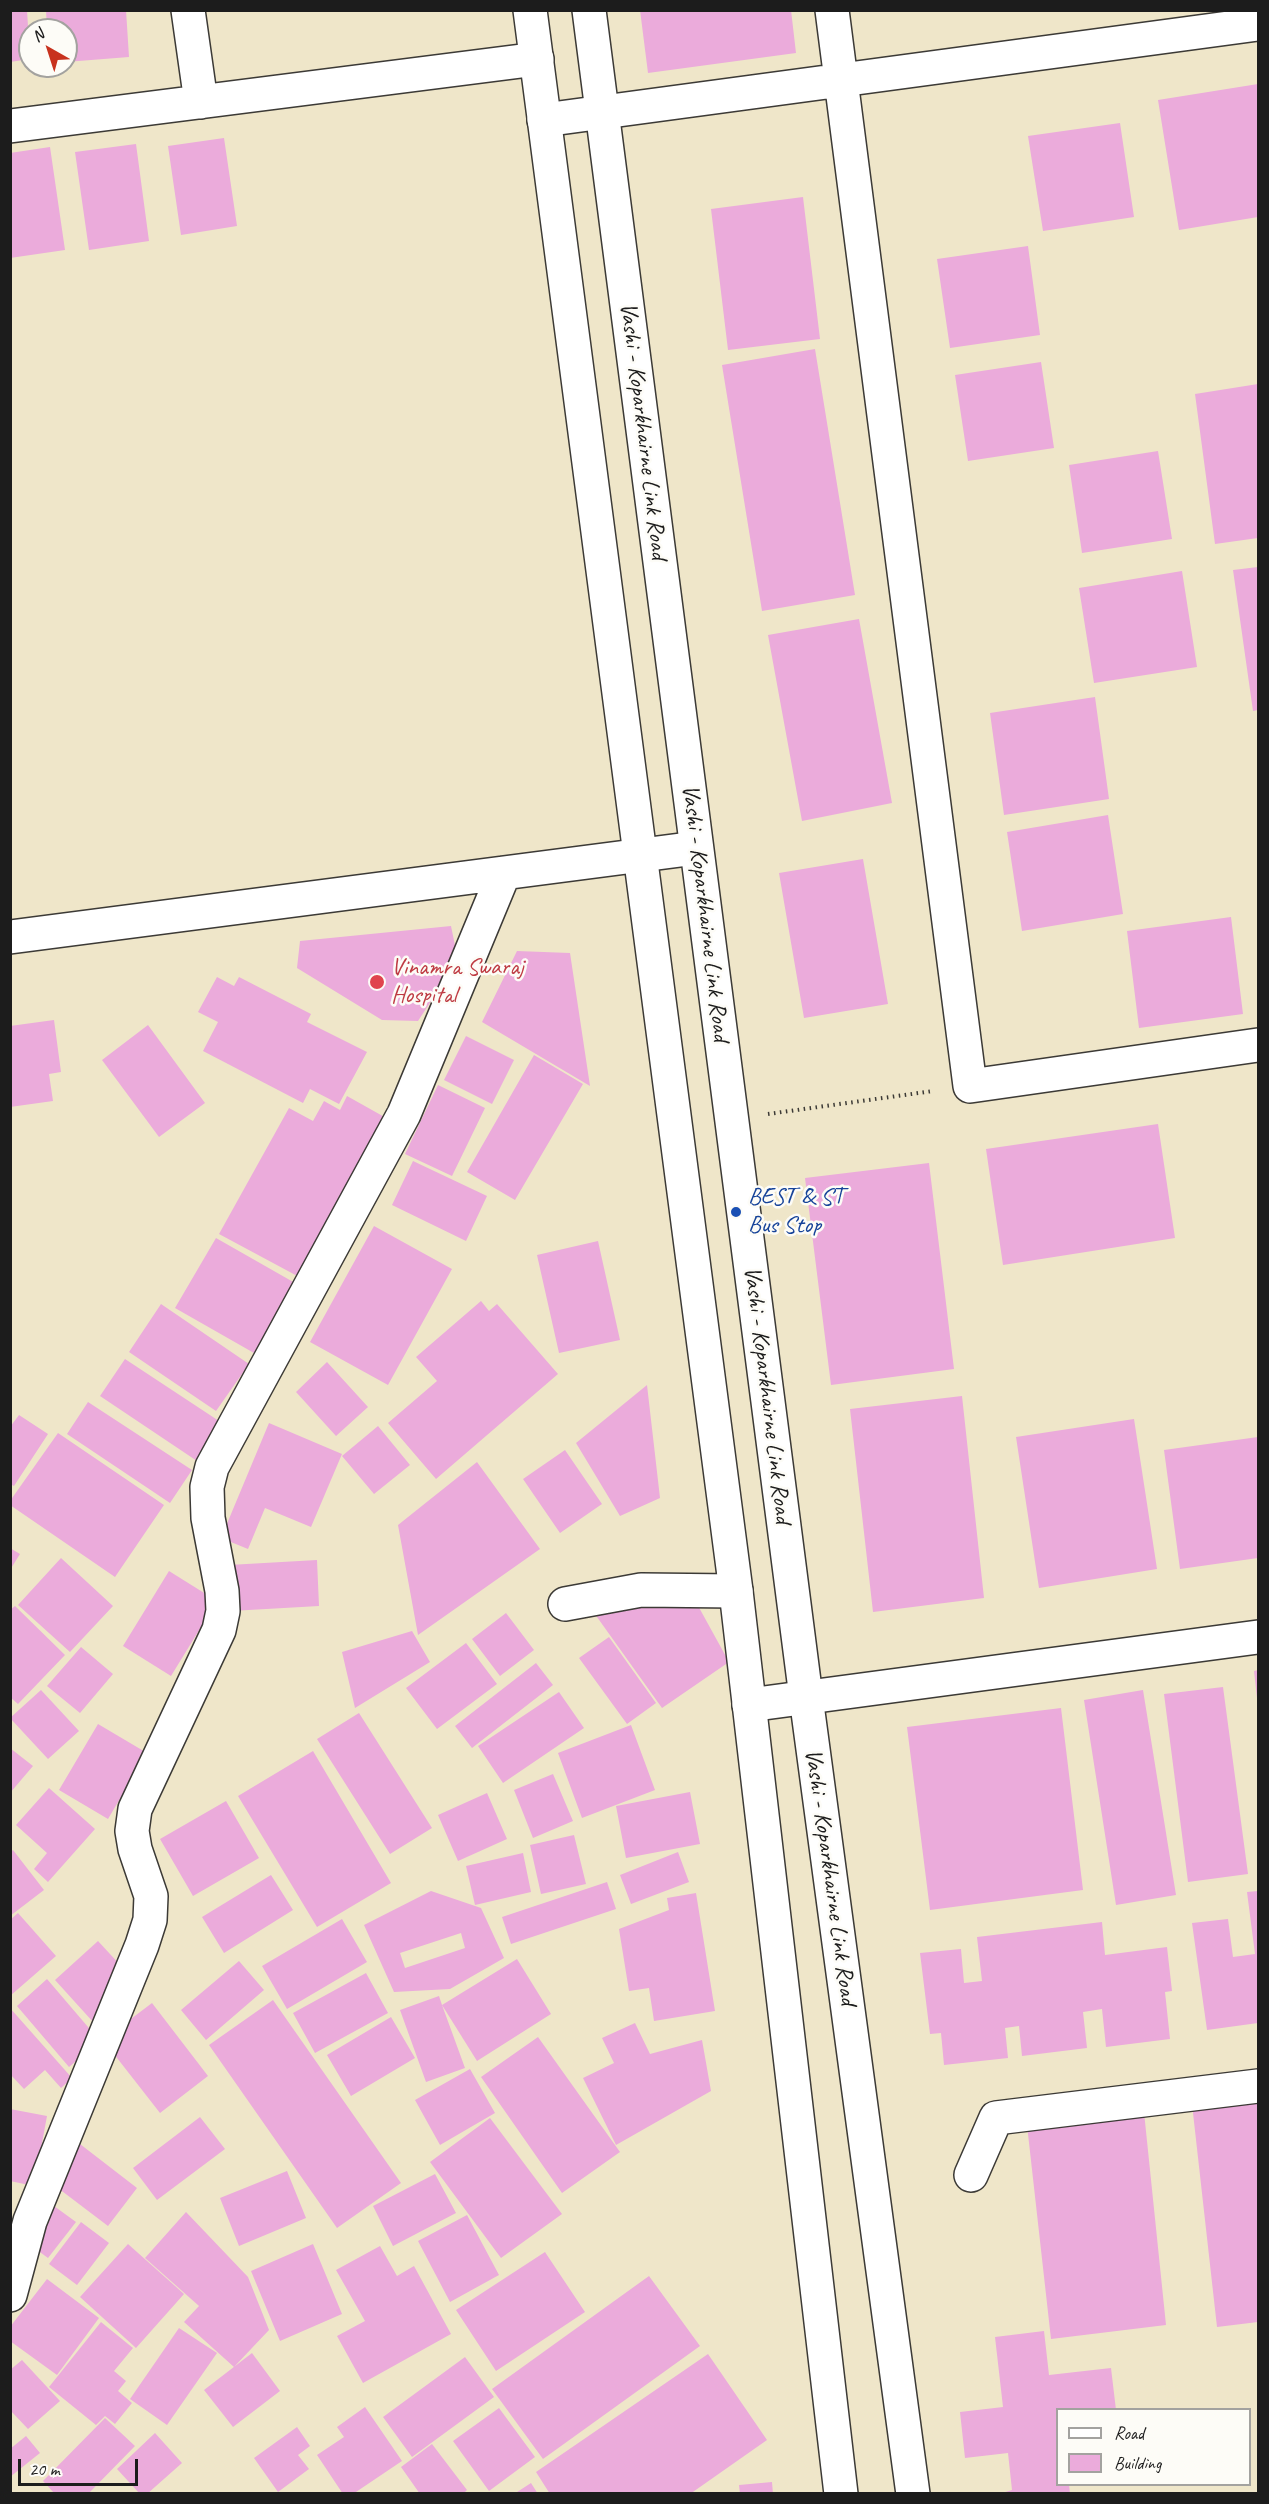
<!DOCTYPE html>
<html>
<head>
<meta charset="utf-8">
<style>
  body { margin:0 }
  #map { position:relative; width:1269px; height:2504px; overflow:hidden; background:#efe6c9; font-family:Caveat,sans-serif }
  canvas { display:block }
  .frame { position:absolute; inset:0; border:12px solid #1c1c1c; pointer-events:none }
  .legend { position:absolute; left:1056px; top:2408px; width:195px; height:78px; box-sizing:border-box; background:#fdfcf7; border:2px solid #a3a29f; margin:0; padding:8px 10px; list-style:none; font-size:18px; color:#1c1c1c }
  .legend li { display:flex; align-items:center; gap:12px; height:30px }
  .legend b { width:30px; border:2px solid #a3a29f }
  .north { position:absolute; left:18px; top:18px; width:60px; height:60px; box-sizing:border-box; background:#fdfcf7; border:2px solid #a3a29f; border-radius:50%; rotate:321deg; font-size:16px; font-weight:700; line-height:24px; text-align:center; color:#1c1c1c }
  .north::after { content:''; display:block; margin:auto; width:21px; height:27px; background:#c8321e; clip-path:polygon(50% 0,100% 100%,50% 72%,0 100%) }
  .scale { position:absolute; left:18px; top:2459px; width:120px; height:27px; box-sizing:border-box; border:3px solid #1c1c1c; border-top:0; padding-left:8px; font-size:18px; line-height:21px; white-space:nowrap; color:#1c1c1c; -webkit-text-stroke:4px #fdfcf7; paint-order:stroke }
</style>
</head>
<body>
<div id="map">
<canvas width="1269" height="2504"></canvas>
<div class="frame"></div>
<ul class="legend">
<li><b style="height:8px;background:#fff"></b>Road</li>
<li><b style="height:16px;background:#ebabdb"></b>Building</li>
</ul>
<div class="north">N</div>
<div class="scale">20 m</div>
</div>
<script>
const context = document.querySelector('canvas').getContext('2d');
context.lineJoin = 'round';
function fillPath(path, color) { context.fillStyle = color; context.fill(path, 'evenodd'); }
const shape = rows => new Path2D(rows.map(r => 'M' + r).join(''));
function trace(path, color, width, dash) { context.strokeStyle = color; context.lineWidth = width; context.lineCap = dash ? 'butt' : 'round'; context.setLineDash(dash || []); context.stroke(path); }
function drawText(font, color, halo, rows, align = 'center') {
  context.font = font + ' Caveat,sans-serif'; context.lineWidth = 5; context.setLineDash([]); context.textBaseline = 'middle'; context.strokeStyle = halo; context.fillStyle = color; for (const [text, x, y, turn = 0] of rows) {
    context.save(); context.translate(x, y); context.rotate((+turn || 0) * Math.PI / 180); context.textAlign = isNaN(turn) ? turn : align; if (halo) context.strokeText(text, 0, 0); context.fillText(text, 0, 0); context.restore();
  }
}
const building = shape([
  [10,10,27,10,30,59,10,62],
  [46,10,126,10,129,57,66,62,66,30,47,30],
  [640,10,791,10,796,53,648,73],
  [1258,84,1258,217,1179,230,1158,100],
  [1120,123,1134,217,1043,231,1028,136],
  [224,138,237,226,181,235,168,146],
  [136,144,149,241,89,250,75,152],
  [50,147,65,250,10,258,10,153],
  [803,197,820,339,728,350,711,209],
  [1028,246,1040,335,950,348,937,259],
  [815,349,855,595,762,611,722,365],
  [1041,362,1054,448,968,461,955,375],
  [1258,384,1258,538,1215,544,1195,394],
  [1158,451,1172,539,1082,553,1069,465],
  [1258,567,1258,710,1253,711,1233,570],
  [1182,571,1197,667,1094,683,1079,588],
  [859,619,892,803,802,821,768,635],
  [1095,697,1109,799,1004,815,990,713],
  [1108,815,1123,914,1022,931,1007,832],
  [863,859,888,1004,804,1018,779,873],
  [1231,917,1243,1014,1139,1028,1127,931],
  [451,926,458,960,418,1021,382,1020,297,968,300,941],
  [517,951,570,953,590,1086,482,1022],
  [217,977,234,986,239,977,311,1014,307,1022,367,1052,339,1104,310,1089,303,1103,203,1051,218,1022,198,1012],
  [54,1020,61,1072,49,1074,53,1101,10,1107,10,1026],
  [148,1025,205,1103,159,1137,102,1060],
  [466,1036,514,1060,492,1104,444,1080],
  [534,1055,583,1084,515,1200,467,1172],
  [438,1085,485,1108,452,1176,405,1154],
  [347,1096,388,1119,301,1278,219,1234,289,1108,313,1121,324,1101,340,1110],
  [1158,1124,1175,1238,1003,1265,986,1149],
  [413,1161,487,1196,466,1241,392,1205],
  [929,1163,954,1369,831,1385,805,1178],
  [374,1226,452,1269,388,1385,310,1342],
  [216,1238,295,1283,254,1353,175,1308],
  [598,1241,620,1340,559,1353,537,1255],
  [481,1301,489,1311,497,1304,558,1374,436,1479,388,1423,437,1381,416,1357],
  [161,1304,249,1364,216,1411,129,1352],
  [125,1359,222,1423,197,1461,100,1396],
  [327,1362,368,1407,336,1436,296,1392],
  [647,1385,660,1498,620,1516,576,1443],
  [962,1396,984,1598,873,1612,850,1409],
  [88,1402,192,1470,170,1503,67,1434],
  [19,1415,48,1434,14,1486,10,1484,10,1427],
  [1134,1419,1157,1569,1039,1588,1016,1437],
  [269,1423,342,1454,311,1527,265,1508,248,1549,221,1538],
  [378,1426,410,1465,374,1494,342,1456],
  [58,1433,164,1505,115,1577,10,1505,10,1501],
  [1258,1437,1258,1558,1180,1569,1164,1450],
  [565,1450,602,1504,560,1533,523,1479],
  [477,1462,540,1549,418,1635,398,1525],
  [10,1548,20,1554,10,1570],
  [61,1558,113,1606,70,1652,18,1605],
  [317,1560,319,1606,231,1611,229,1565],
  [169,1571,217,1601,171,1676,123,1646],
  [680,1573,729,1662,662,1708,592,1610],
  [15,1606,65,1655,18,1704,10,1697,10,1610],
  [506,1613,534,1650,500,1676,472,1639],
  [412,1631,430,1662,355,1708,342,1652],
  [609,1637,656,1703,627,1724,579,1658],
  [466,1643,497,1684,437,1729,406,1688],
  [81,1647,113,1674,80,1713,47,1686],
  [536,1663,553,1685,472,1748,455,1726],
  [1258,1670,1258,1698,1257,1698,1254,1671],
  [1223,1687,1248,1874,1188,1882,1164,1694],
  [41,1690,79,1731,48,1759,10,1718],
  [1143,1690,1176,1895,1116,1905,1084,1700],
  [559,1692,584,1728,503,1783,478,1746],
  [1061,1708,1083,1890,930,1910,907,1727],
  [359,1713,432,1828,390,1854,317,1739],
  [98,1724,147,1753,108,1819,59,1790],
  [631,1725,655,1790,582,1818,558,1753],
  [10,1748,33,1766,10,1793],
  [313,1751,391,1883,317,1927,238,1796],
  [553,1774,573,1821,533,1838,514,1790],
  [49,1788,95,1829,48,1882,34,1869,47,1853,16,1825],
  [690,1792,700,1844,626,1858,616,1806],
  [487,1793,507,1839,458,1861,438,1815],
  [226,1801,259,1858,193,1896,160,1839],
  [574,1835,586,1884,541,1894,530,1845],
  [13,1850,44,1890,10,1916,10,1852],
  [678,1852,689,1882,631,1904,620,1875],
  [523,1853,531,1892,475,1905,466,1866],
  [271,1875,293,1910,224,1953,202,1917],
  [607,1882,616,1909,511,1944,502,1917],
  [431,1891,481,1908,504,1958,450,1989,394,1992,364,1925],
  [461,1933,465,1948,405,1968,400,1953],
  [1258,1891,1258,2023,1207,2030,1192,1923,1228,1919,1233,1957,1255,1954,1247,1892],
  [696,1893,715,2011,654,2021,649,1988,629,1991,619,1929,669,1910,667,1898],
  [18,1913,56,1956,10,1996,10,1920],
  [342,1919,367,1962,287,2009,262,1966],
  [1102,1922,1105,1955,1167,1947,1172,1991,1165,1992,1170,2039,1106,2047,1102,2009,1083,2012,1087,2048,1022,2056,1019,2026,1005,2028,1008,2058,944,2065,941,2033,930,2034,920,1953,961,1949,964,1983,982,1981,977,1937],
  [98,1941,122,1967,94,2023,55,1980],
  [517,1959,551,2014,477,2061,442,2005,465,2068,426,2082,400,2010,439,1996,442,2005],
  [239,1961,264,1990,206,2040,181,2010],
  [366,1973,388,2013,315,2053,293,2013],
  [47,1979,100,2041,69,2067,17,2006],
  [273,2000,401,2183,337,2228,209,2045],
  [152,2003,208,2076,160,2113,103,2040],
  [10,2008,72,2078,61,2088,45,2070,24,2089,10,2074],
  [391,2017,415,2058,351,2096,327,2055],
  [635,2023,650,2054,702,2040,711,2091,616,2145,583,2078,614,2063,602,2038],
  [538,2037,620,2152,562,2193,481,2077],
  [470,2069,495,2113,440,2145,415,2100],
  [1258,2096,1258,2322,1217,2327,1192,2104],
  [10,2109,47,2116,34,2186,10,2181],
  [1144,2112,1166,2325,1051,2339,1027,2125],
  [200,2117,225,2149,157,2200,133,2168],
  [490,2118,562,2214,501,2258,430,2162],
  [80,2144,137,2188,108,2226,50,2182],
  [287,2171,306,2218,239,2246,220,2198],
  [435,2174,456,2213,393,2246,373,2206],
  [54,2206,76,2222,48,2258,26,2242],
  [186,2212,248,2277,269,2330,234,2367,184,2322,199,2306,145,2258],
  [467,2215,499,2275,450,2302,418,2241],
  [81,2222,109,2243,77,2285,49,2264],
  [128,2244,184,2294,136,2348,80,2297],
  [313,2244,342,2314,280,2341,251,2271],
  [380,2246,397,2276,414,2266,451,2334,363,2383,337,2336,365,2321,336,2270],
  [545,2252,585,2312,496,2371,456,2310],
  [649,2276,700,2346,543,2459,492,2389],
  [47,2279,99,2318,57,2375,10,2341,10,2327],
  [101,2322,133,2348,114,2371,126,2381,118,2391,132,2403,115,2424,105,2416,96,2425,49,2387],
  [179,2328,217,2353,167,2425,130,2399],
  [1044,2331,1049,2375,1111,2368,1116,2410,1058,2410,1058,2484,1069,2484,1070,2494,999,2494,1012,2490,1008,2453,965,2458,960,2412,1003,2407,995,2337],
  [252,2353,280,2391,233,2427,204,2390],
  [708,2354,767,2440,690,2494,550,2494,536,2472],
  [465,2357,494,2397,412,2457,383,2417],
  [22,2360,60,2401,28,2429,10,2410,10,2370],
  [365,2407,402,2461,353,2494,343,2494,317,2455,344,2437,337,2427],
  [499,2408,535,2457,489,2491,453,2441],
  [105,2418,135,2446,88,2494,55,2494,43,2481],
  [297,2427,310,2446,298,2455,309,2469,278,2492,254,2458],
  [155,2433,182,2463,147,2494,140,2494,117,2469],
  [26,2436,40,2453,10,2477,10,2449],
  [432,2444,467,2490,463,2494,420,2494,401,2467],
  [772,2482,773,2494,740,2494,739,2485],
  [531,2483,538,2494,514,2494]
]);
const path = shape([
  [768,1114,933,1091]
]);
const minor = shape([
  [188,10,201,102],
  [832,10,970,1086,1258,1045],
  [544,120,1258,24],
  [10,126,537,59],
  [10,937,696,848],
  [565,1604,641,1590,736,1591],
  [749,1705,1258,1637],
  [971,2175,996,2118,1258,2086],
  [10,2295,30,2221,142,1945,150,1920,151,1896,135,1849,132,1831,135,1809,219,1630,223,1611,222,1591,208,1518,207,1487,212,1467,404,1114,504,873]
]);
const major = shape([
  [530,10,736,1591,841,2494],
  [589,10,806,1697,913,2494]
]);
const markers = [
  [377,982,8,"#e0444e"],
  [736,1212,6,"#1a4fb4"]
];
const streetNames = [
  ["Vashi - Koparkhairne Link Road",643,431,83],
  ["Vashi - Koparkhairne Link Road",705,913,83],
  ["Vashi - Koparkhairne Link Road",767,1395,83],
  ["Vashi - Koparkhairne Link Road",830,1877,82]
];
const healthNames = [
  ["Vinamra Swaraj",391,968],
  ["Hospital",391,996]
];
const transitNames = [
  ["BEST & ST",748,1198],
  ["Bus Stop",748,1226]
];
fillPath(building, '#ebabdb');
trace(minor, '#3c3a36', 36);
trace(major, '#3c3a36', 36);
trace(path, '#3c3a36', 4, [1.5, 4.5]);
trace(minor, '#fff', 33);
trace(major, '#fff', 33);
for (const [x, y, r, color] of markers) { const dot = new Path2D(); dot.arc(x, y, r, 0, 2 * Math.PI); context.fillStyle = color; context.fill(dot); trace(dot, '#fdfcf7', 2); }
drawText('24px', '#1c1c1c', '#fdfcf7', streetNames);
drawText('24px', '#be3a42', '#fdfcf7', healthNames, 'left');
drawText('24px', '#164399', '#fdfcf7', transitNames, 'left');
</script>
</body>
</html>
